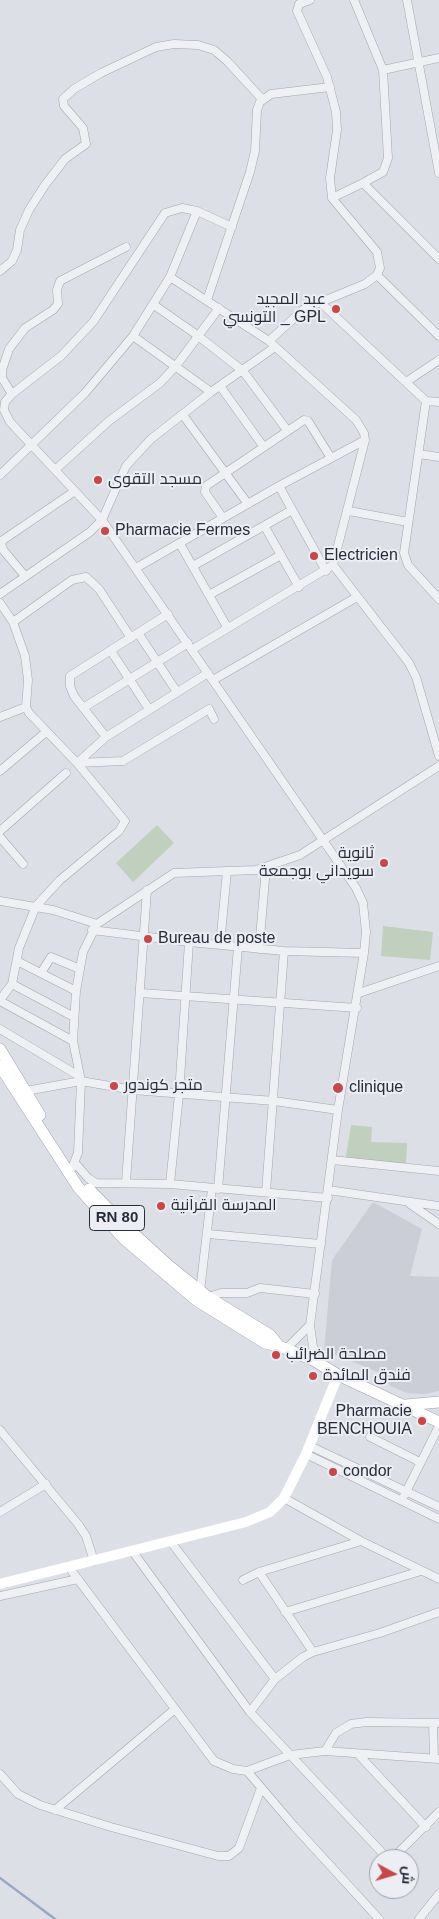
<!DOCTYPE html>
<html>
<head>
<meta charset="utf-8">
<style>
  body { margin:0 }
  #map { position:relative; width:439px; height:1919px; overflow:hidden; background:#dddfe6; font-family:Helvetica,Cairo,sans-serif }
  canvas { display:block }
  .north { position:absolute; left:369px; top:1849px; width:50px; height:50px; box-sizing:border-box; background:#eceef4; border:1px solid #9da0aa; border-radius:50%; rotate:96deg; font-size:14px; font-weight:700; line-height:20px; text-align:center; color:#272c3b }
  .north::after { content:''; display:block; margin:auto; width:18px; height:22px; background:#c5484b; clip-path:polygon(50% 0,100% 100%,50% 72%,0 100%) }
</style>
</head>
<body>
<div id="map">
<canvas width="439" height="1919"></canvas>
<div class="north">ش</div>
</div>
<script>
const context = document.querySelector('canvas').getContext('2d');
context.lineJoin = 'round';
function fillPath(path, color) { context.fillStyle = color; context.fill(path, 'evenodd'); }
const shape = rows => new Path2D(rows.map(r => 'M' + r).join(''));
function trace(path, color, width, dash) { context.strokeStyle = color; context.lineWidth = width; context.lineCap = dash ? 'butt' : 'round'; context.setLineDash(dash || []); context.stroke(path); }
function drawText(font, color, halo, rows, align = 'center') {
  context.font = font + ' Helvetica,Cairo,sans-serif'; context.lineWidth = 4; context.setLineDash([]); context.textBaseline = 'middle'; context.strokeStyle = halo; context.fillStyle = color; for (const [text, x, y, turn = 0] of rows) {
    context.save(); context.translate(x, y); context.rotate((+turn || 0) * Math.PI / 180); context.textAlign = isNaN(turn) ? turn : align; if (halo) context.strokeText(text, 0, 0); context.fillText(text, 0, 0); context.restore();
  }
}
const built = shape([
  [373,1202,422,1229,410,1276,439,1277,439,1391,425,1394,407,1393,390,1386,385,1375,324,1350,332,1260]
]);
const green = shape([
  [157,825,174,843,133,882,116,863],
  [383,926,433,932,430,960,381,956],
  [351,1125,372,1127,371,1142,407,1143,406,1163,345,1162]
]);
const stream = shape([
  [0,1878,55,1919]
]);
const street = shape([
  [354,0,383,70,388,158,383,172,363,183],
  [407,0,439,173],
  [383,70,439,58],
  [332,198,363,183,439,259],
  [232,227,197,211,182,208,165,213,93,322,61,356,12,394,5,402,4,410,10,422,102,520,356,888,363,903,366,932,364,953,338,1110,310,1325],
  [0,271,12,261,17,250,20,230,29,210,45,185,65,159,86,144,83,128,64,106,63,99,74,89,101,73,156,47,174,44,198,45,214,50,227,61,262,99],
  [377,275,439,336],
  [170,277,269,341,356,420,364,433,365,440,333,565,193,649],
  [207,300,250,172,255,151,257,110,260,102,271,94,330,87],
  [320,302,426,401,404,553,408,565,439,599],
  [154,305,197,335,243,371,287,430],
  [133,336,211,392],
  [269,341,304,309,365,284,377,275,380,268,377,252,332,198,330,178,337,130,336,112,327,77,297,11,299,4,310,0],
  [406,382,439,360],
  [220,386,263,446],
  [12,394,2,378,2,370,9,349,25,328,53,310,58,304,57,290,60,281,126,247],
  [426,401,439,402],
  [183,415,248,504],
  [419,454,439,457],
  [55,470,109,421,160,383,176,366,219,308],
  [0,475,85,393,133,336,170,277,197,211],
  [279,486,326,571],
  [349,511,408,522],
  [223,518,205,492,206,486,304,420,308,421,331,458],
  [265,527,299,587],
  [180,544,227,627],
  [333,565,409,663,416,677,439,756],
  [193,566,292,510],
  [136,568,279,486,365,440],
  [25,576,4,551,1,544,3,540,75,491],
  [0,594,90,532,102,520,126,466,151,439,211,392,275,347],
  [209,595,281,555],
  [0,603,13,622,25,656,28,680,26,707,29,713,77,763,125,821,119,831,60,880,36,906,19,948,12,984,0,1000],
  [13,622,72,580,86,577,99,589,131,638],
  [138,633,177,692],
  [111,651,149,709],
  [208,673,106,737,77,763,123,761,209,709,214,719],
  [213,680,357,597],
  [83,708,188,643],
  [0,717,26,707],
  [106,737,74,696,70,686,70,676,168,614],
  [0,771,46,732],
  [0,831,66,773],
  [0,837,23,864],
  [0,901,53,910,97,924],
  [92,930,189,942,284,951,364,953],
  [220,945,227,871],
  [259,949,266,868],
  [17,961,76,991],
  [41,973,51,957,80,969],
  [12,984,74,1017],
  [141,993,357,1008],
  [359,993,439,966],
  [0,1001,73,1041],
  [0,1029,79,1076],
  [26,1091,81,1081,133,1090,274,1101,338,1110],
  [332,1160,439,1171],
  [75,1163,88,1178,96,1183,170,1184,328,1198],
  [72,1168,78,1153,81,1081,73,1041,76,991,83,952,97,924,174,873,256,870,300,855,439,766],
  [126,1182,147,890],
  [170,1184,179,1094,189,942],
  [218,1189,238,947],
  [328,1190,439,1206],
  [266,1192,284,951],
  [410,1204,439,1224],
  [208,1234,321,1244],
  [200,1291,212,1189],
  [208,1297,221,1293,247,1293,260,1288,315,1294],
  [286,1349,310,1325,315,1361],
  [0,1430,78,1524,86,1536,94,1561],
  [370,1437,420,1462],
  [310,1446,439,1507],
  [306,1454,439,1519],
  [404,1496,439,1426],
  [284,1498,361,1541,439,1579],
  [0,1512,46,1484],
  [171,1542,275,1679],
  [133,1552,250,1712,388,1859],
  [68,1566,214,1761,233,1769,247,1771,290,1755,325,1751,439,1759],
  [259,1572,313,1652],
  [243,1580,259,1572,361,1541],
  [0,1596,78,1579],
  [285,1612,421,1571],
  [250,1712,275,1679,303,1657,313,1652,380,1633,439,1612],
  [433,1723,434,1759],
  [325,1751,336,1733,351,1724,366,1722,439,1723],
  [358,1754,426,1827],
  [247,1771,294,1826,379,1919],
  [0,1774,18,1794,40,1805,111,1827,218,1856,229,1856,239,1848,261,1788],
  [55,1810,175,1709],
  [392,1859,439,1812],
  [419,1919,439,1894]
]);
const secondary = shape([
  [0,1584,246,1522,270,1512,284,1498,306,1454,338,1375]
]);
const primary = shape([
  [0,1049,40,1115],
  [0,1066,78,1187,123,1238,196,1300,265,1343,279,1346,315,1361,338,1375,439,1422],
  [89,1189,122,1223,168,1265,208,1297,270,1335,279,1346],
  [406,1405,439,1402]
]);
const markers = [
  [336,309,5,"#c5484b"],
  [98,480,5,"#c5484b"],
  [105,531,5,"#c5484b"],
  [314,556,5,"#c5484b"],
  [384,863,5,"#c5484b"],
  [148,939,5,"#c5484b"],
  [114,1086,5,"#c5484b"],
  [338,1088,6,"#c5484b"],
  [161,1206,5,"#c5484b"],
  [276,1355,5,"#c5484b"],
  [313,1376,5,"#c5484b"],
  [422,1421,5,"#c5484b"],
  [333,1472,5,"#c5484b"]
];
const shields = [
  [117,1218,55]
];
const shieldNames = [
  ["RN 80",117,1218]
];
const poiNames = [
  ["عبد المجيد",326,300,"right"],
  ["التونسي _ GPL",326,318,"right"],
  ["مسجد التقوى",108,480],
  ["Pharmacie Fermes",115,531],
  ["Electricien",324,556],
  ["ثانوية",374,854,"right"],
  ["سويداني بوجمعة",374,872,"right"],
  ["Bureau de poste",158,939],
  ["متجر كوندور",124,1086],
  ["clinique",349,1088],
  ["المدرسة القرآنية",171,1206],
  ["مصلحة الضرائب",286,1355],
  ["فندق المائدة",323,1376],
  ["Pharmacie",412,1412,"right"],
  ["BENCHOUIA",412,1430,"right"],
  ["condor",343,1472]
];
fillPath(built, '#cbced7');
fillPath(green, '#c1cfbe');
trace(stream, '#99a9c4', 2.5);
trace(street, '#a3a6af', 9);
trace(primary, '#9da2b1', 12);
trace(street, '#eff0f4', 8);
trace(secondary, '#fff', 10);
trace(primary, '#fff', 11);
for (const [x, y, r, color] of markers) { const dot = new Path2D(); dot.arc(x, y, r, 0, 2 * Math.PI); context.fillStyle = color; context.fill(dot); trace(dot, '#eceef4', 2); }
for (const [x, y, w] of shields) { const box = new Path2D(); box.roundRect(x - w / 2, y - 12.5, w, 25, 4); context.fillStyle = '#eceef4'; context.fill(box); trace(box, '#272c3b', 1); }
drawText('bold 15px', '#272c3b', null, shieldNames);
drawText('16px', '#272c3b', '#eceef4', poiNames, 'left');
</script>
</body>
</html>
